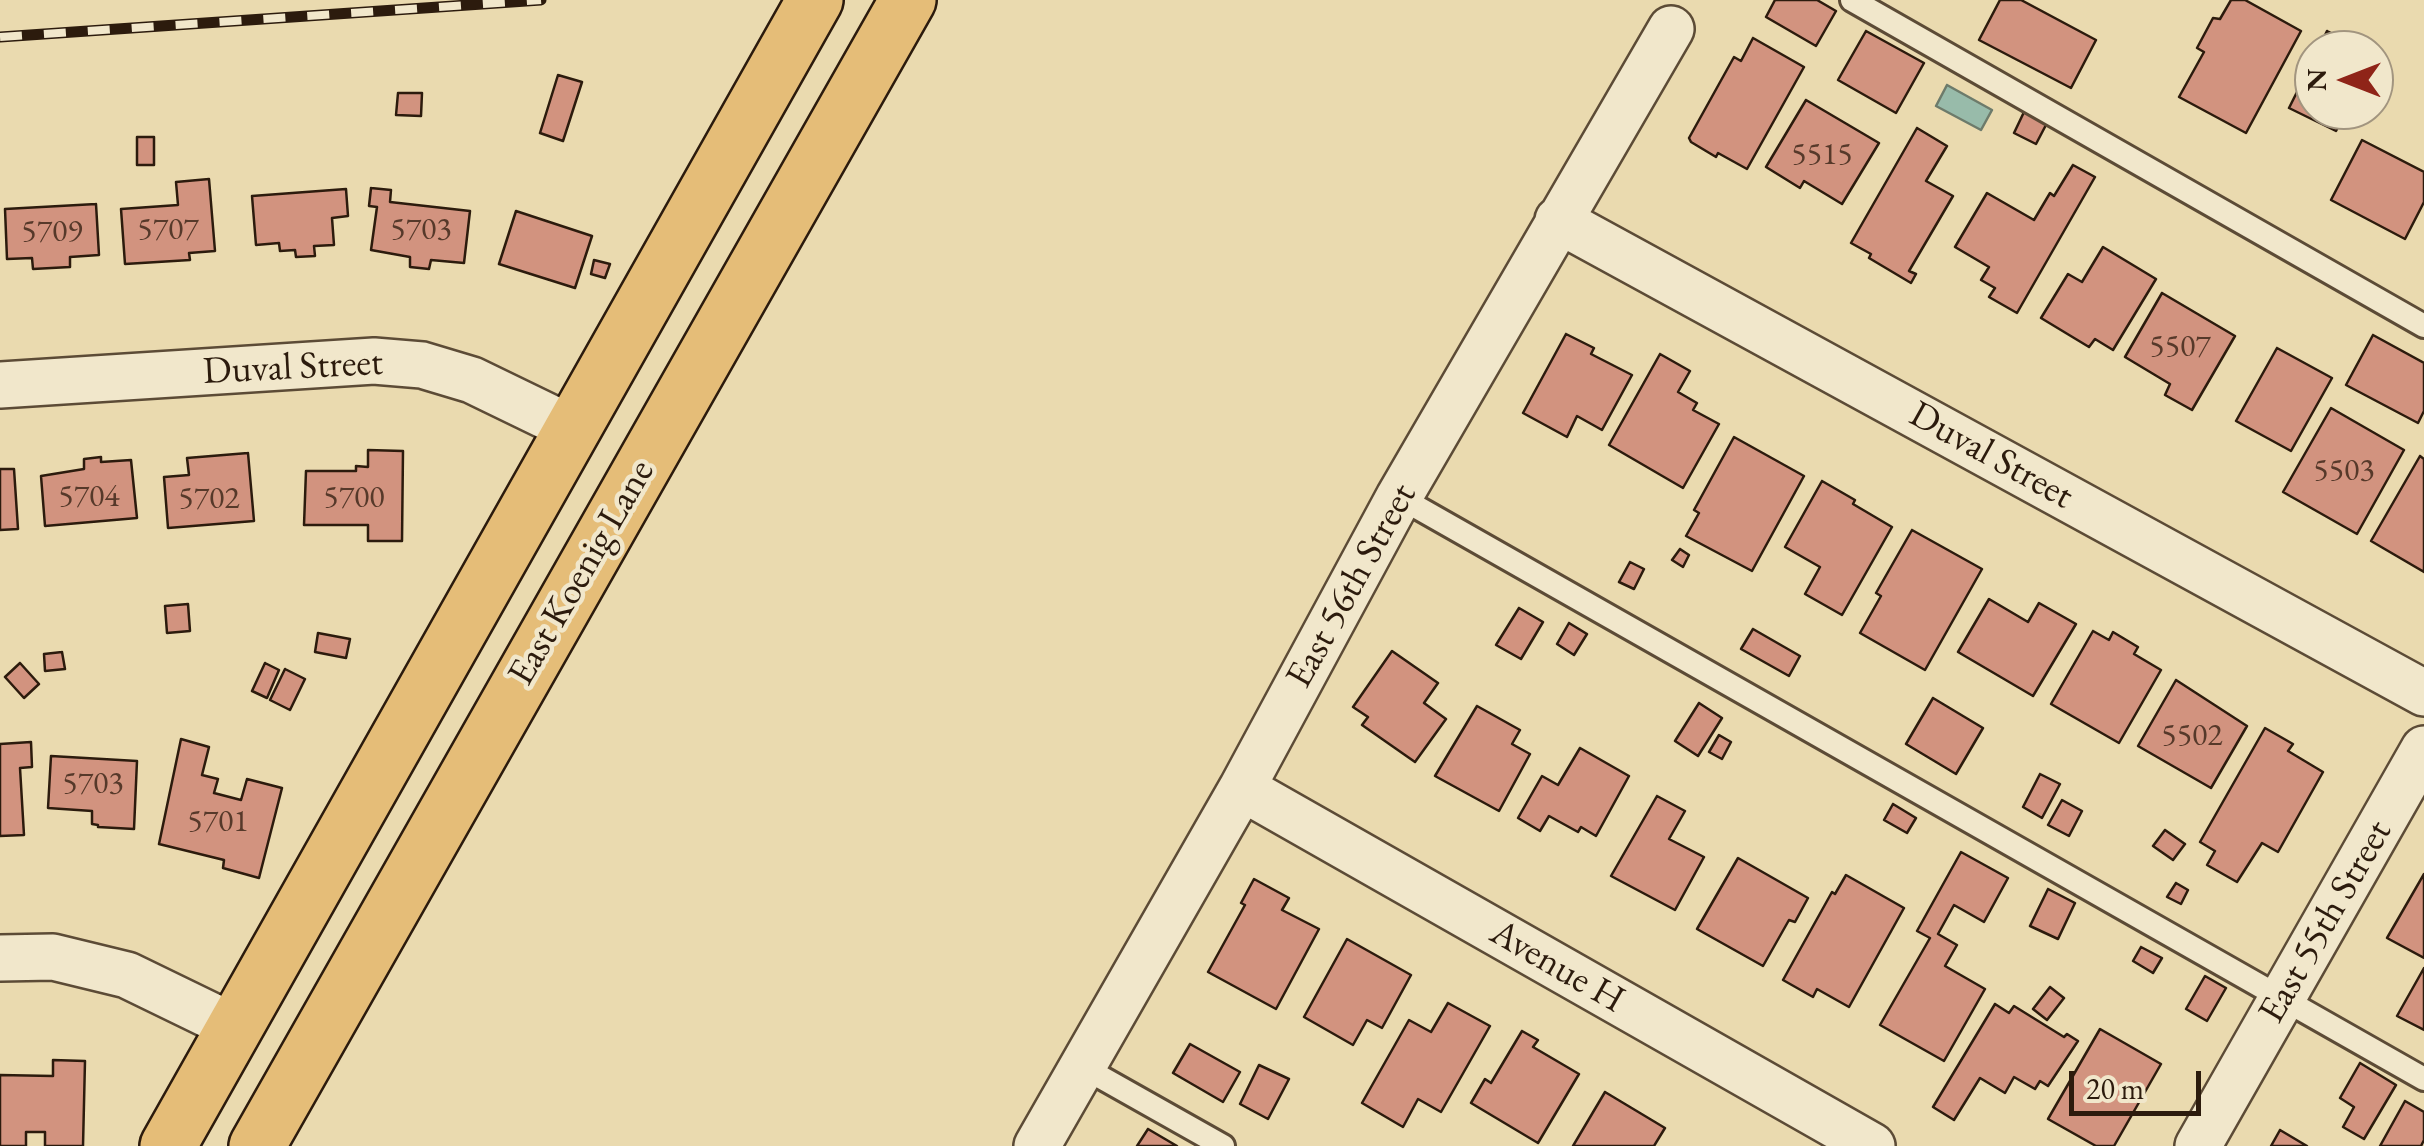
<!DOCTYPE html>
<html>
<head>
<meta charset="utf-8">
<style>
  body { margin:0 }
  #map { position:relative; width:2424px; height:1146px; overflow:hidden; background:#eadaaf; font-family:"EB Garamond",serif }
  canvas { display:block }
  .north { position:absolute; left:2294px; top:30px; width:100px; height:100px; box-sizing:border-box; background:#f1e7cb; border:2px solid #a2957f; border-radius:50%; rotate:270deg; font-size:28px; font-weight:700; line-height:40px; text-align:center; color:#2c1b0d }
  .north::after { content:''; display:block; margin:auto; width:35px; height:45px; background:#8f2418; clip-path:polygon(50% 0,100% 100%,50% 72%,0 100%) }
  .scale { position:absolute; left:2069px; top:1071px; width:132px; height:45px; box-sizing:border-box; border:5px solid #2c1b0d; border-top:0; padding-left:12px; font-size:30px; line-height:35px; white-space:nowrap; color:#2c1b0d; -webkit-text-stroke:8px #f1e7cb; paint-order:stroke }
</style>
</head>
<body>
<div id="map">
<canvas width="2424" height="1146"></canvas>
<div class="north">N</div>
<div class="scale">20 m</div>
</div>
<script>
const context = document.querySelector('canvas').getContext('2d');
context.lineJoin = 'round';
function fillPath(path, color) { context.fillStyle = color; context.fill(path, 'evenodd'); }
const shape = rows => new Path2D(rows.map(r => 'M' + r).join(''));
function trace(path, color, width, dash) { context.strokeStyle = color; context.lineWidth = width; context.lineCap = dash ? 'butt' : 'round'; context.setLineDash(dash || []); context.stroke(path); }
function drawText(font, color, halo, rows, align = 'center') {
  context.font = font + ' "EB Garamond",serif'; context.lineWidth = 9; context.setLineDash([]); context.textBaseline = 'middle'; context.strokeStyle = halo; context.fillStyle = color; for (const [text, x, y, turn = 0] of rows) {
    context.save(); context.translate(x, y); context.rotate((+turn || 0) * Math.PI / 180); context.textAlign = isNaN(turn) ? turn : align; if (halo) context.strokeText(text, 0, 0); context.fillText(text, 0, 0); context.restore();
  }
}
const water = shape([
  [1947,85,1992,110,1981,130,1936,106,1947,85]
]);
const building = shape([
  [1775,0,1817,0,1836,11,1816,46,1766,17,1775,0],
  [2000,0,2021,0,2096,40,2071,88,1979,40,2000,0],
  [2231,0,2245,0,2301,31,2246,133,2179,97,2204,52,2197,48,2213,18,2220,19,2231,0],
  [1866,31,1924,63,1896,113,1838,80,1866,31],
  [2327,31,2365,50,2318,50,2327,31],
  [1753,38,1804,67,1747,169,1718,153,1716,157,1691,142,1689,138,1734,57,1741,61,1753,38],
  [2314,58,2314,110,2347,110,2336,131,2289,108,2314,58],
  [558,75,582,82,563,141,540,133,558,75],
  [398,93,422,93,421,116,396,115,398,93],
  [1806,100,1879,143,1842,204,1804,181,1800,188,1766,167,1806,100],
  [2024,112,2047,123,2036,144,2014,133,2024,112],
  [1917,128,1947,146,1926,181,1953,196,1909,271,1916,274,1911,283,1869,258,1871,254,1851,243,1917,128],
  [137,137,154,137,154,165,137,165,137,137],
  [2362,140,2424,172,2424,202,2405,239,2331,200,2362,140],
  [2073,165,2095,177,2017,313,1989,297,1995,288,1981,280,1989,267,1955,247,1987,193,2034,220,2050,193,2054,196,2073,165],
  [209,179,215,251,189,253,190,260,125,264,121,209,178,205,176,182,209,179],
  [371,188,391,190,390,202,470,211,464,263,431,260,429,269,410,267,410,257,371,250,377,207,369,206,371,188],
  [346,189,348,216,332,218,334,245,314,246,315,256,296,257,295,250,280,251,279,243,256,245,252,196,346,189],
  [96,204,99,255,70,257,70,267,33,269,32,258,7,259,5,209,96,204],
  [516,211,592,236,575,288,499,264,516,211],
  [2103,247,2156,279,2113,350,2095,339,2089,347,2041,318,2068,274,2082,282,2103,247],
  [594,260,610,264,605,278,591,274,594,260],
  [2162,293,2235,336,2192,410,2165,395,2170,384,2125,357,2162,293],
  [1566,334,1594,348,1591,354,1632,375,1602,430,1577,416,1567,437,1523,413,1566,334],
  [2373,335,2424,363,2424,411,2418,423,2346,385,2373,335],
  [2277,348,2332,378,2291,451,2236,421,2277,348],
  [1660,354,1690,371,1678,392,1697,403,1693,410,1719,424,1683,488,1609,445,1660,354],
  [2331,408,2404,450,2357,534,2283,492,2331,408],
  [1734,437,1804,476,1752,571,1686,536,1699,513,1694,510,1734,437],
  [368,450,403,451,402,541,368,541,368,525,304,525,306,471,356,471,356,466,368,467,368,450],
  [248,453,254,521,168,528,164,477,189,475,187,458,248,453],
  [2420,456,2424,459,2424,572,2371,541,2420,456],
  [101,457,101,462,131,460,137,518,45,526,41,476,84,469,84,459,101,457],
  [0,469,14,469,18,529,0,530,0,469],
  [1822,481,1855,500,1853,504,1892,527,1842,615,1805,594,1820,567,1785,547,1822,481],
  [1912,530,1982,569,1925,670,1860,633,1881,596,1876,593,1912,530],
  [1680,549,1689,555,1683,567,1672,560,1680,549],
  [1630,562,1644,569,1634,589,1619,582,1630,562],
  [1989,599,2028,622,2039,603,2076,624,2033,696,1958,652,1989,599],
  [188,604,190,631,167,633,165,606,188,604],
  [1519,608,1543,622,1521,659,1496,645,1519,608],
  [1569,623,1587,634,1574,655,1557,644,1569,623],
  [1753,629,1800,656,1789,676,1741,649,1753,629],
  [2093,631,2109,640,2113,632,2138,647,2134,654,2161,670,2119,743,2051,704,2093,631],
  [318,633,350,639,346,658,315,652,318,633],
  [1392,651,1438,683,1424,703,1446,719,1415,762,1362,725,1368,717,1353,707,1392,651],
  [62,652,65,669,45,671,44,654,62,652],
  [20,663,39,684,24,698,5,677,20,663],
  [265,663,279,670,267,698,252,691,265,663],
  [285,669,305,679,290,710,270,700,285,669],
  [2176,680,2247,726,2211,788,2138,746,2176,680],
  [1933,698,1983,728,1956,774,1906,744,1933,698],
  [1699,703,1722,718,1698,756,1675,741,1699,703],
  [1477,706,1520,730,1512,744,1530,754,1499,811,1435,776,1477,706],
  [2265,728,2293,744,2288,751,2323,772,2278,852,2262,843,2237,882,2207,865,2215,851,2200,842,2265,728],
  [1719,735,1731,742,1722,759,1709,752,1719,735],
  [181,739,209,747,202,775,218,779,214,793,241,800,247,779,282,788,259,878,223,868,224,860,159,844,181,739],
  [31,742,32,767,20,768,24,835,0,836,0,744,31,742],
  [1580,748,1629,776,1596,836,1581,827,1578,832,1549,816,1540,831,1518,818,1542,776,1558,785,1580,748],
  [51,756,137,761,134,829,98,827,98,825,92,824,92,811,48,808,51,756],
  [2040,774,2060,784,2042,818,2023,807,2040,774],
  [1657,796,1685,811,1669,839,1704,857,1675,910,1611,876,1657,796],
  [2062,800,2082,811,2069,836,2048,825,2062,800],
  [1893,804,1916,818,1907,833,1884,820,1893,804],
  [2165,830,2185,844,2173,860,2153,846,2165,830],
  [1961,852,2008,878,1984,922,1954,905,1938,934,1957,945,1945,966,1985,989,1944,1061,1880,1025,1930,938,1917,931,1961,852],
  [1738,858,1808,898,1795,922,1789,920,1763,966,1697,929,1738,858],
  [2424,874,2424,958,2387,938,2424,874],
  [1846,875,1904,908,1849,1007,1817,989,1813,997,1783,980,1832,892,1835,894,1846,875],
  [1254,879,1289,898,1282,910,1319,929,1276,1009,1208,972,1245,905,1241,903,1254,879],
  [2176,883,2188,890,2181,904,2167,897,2176,883],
  [2048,889,2075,903,2058,939,2030,926,2048,889],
  [1347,939,1411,975,1382,1028,1367,1020,1353,1045,1304,1017,1347,939],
  [2141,947,2162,958,2153,973,2133,961,2141,947],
  [2424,968,2424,1030,2397,1016,2424,968],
  [2205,976,2226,988,2207,1021,2186,1009,2205,976],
  [2050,987,2064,998,2047,1020,2033,1009,2050,987],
  [1448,1003,1490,1026,1441,1112,1418,1099,1403,1127,1362,1103,1409,1020,1431,1032,1448,1003],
  [1995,1004,2009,1013,2014,1006,2064,1037,2067,1034,2078,1041,2048,1086,2040,1081,2035,1089,2014,1077,2005,1093,1980,1078,1954,1120,1933,1107,1995,1004],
  [2100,1029,2161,1064,2114,1146,2096,1146,2048,1119,2100,1029],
  [1522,1031,1538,1040,1533,1047,1579,1074,1538,1143,1471,1103,1485,1079,1491,1083,1522,1031],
  [1190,1044,1240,1072,1223,1102,1173,1073,1190,1044],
  [53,1060,85,1061,83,1146,45,1146,45,1132,26,1132,26,1146,0,1146,0,1075,53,1076,53,1060],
  [2360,1063,2396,1085,2364,1139,2343,1127,2354,1107,2340,1098,2360,1063],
  [1259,1065,1289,1079,1268,1119,1240,1104,1259,1065],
  [1605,1092,1665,1128,1654,1146,1573,1146,1605,1092],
  [2405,1101,2424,1112,2424,1140,2421,1146,2380,1146,2405,1101],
  [1148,1129,1177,1146,1137,1146,1148,1129],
  [2280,1130,2307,1146,2271,1146,2280,1130]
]);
const service = shape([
  [1852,0,2424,326],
  [1399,497,2424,1079],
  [1081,1066,1223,1146]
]);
const minor = shape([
  [1558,220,2424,693],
  [0,385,374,361,422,365,472,380,573,429],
  [1242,788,1872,1146],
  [0,958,53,957,127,975,234,1027],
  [1037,1146,1242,788,1399,497,1671,29],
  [2198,1146,2424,749]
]);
const primary = shape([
  [168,1146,815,0],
  [257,1146,908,0]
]);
const rail = shape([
  [0,37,541,0]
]);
const numberNames = [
  ["5515",1822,155],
  ["5707",168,230],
  ["5703",421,230],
  ["5709",52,232],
  ["5507",2180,347],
  ["5503",2344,471],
  ["5704",89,497],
  ["5700",354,498],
  ["5702",209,499],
  ["5502",2192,736],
  ["5703",93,784],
  ["5701",218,822]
];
const streetNames = [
  ["Duval Street",293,368,-3],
  ["Duval Street",1991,456,29],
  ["East Koenig Lane",582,573,-60],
  ["East 56th Street",1352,586,-61],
  ["East 55th Street",2326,922,-60],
  ["Avenue H",1557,967,30]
];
fillPath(water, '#98bbaa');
trace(water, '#6d7b6b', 2.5);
fillPath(building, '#d2937f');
trace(building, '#2c1b0d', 2.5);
trace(service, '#5c4b36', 28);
trace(minor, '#5c4b36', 50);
trace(primary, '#2c1b0d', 60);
trace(service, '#f1e7cb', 22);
trace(minor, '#f1e7cb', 45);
trace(primary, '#e5bd78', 55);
trace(rail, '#2c1b0d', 11);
trace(rail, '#f1e7cb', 8, [22]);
drawText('32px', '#56392a', null, numberNames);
drawText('38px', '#2c1b0d', '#f1e7cb', streetNames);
</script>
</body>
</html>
